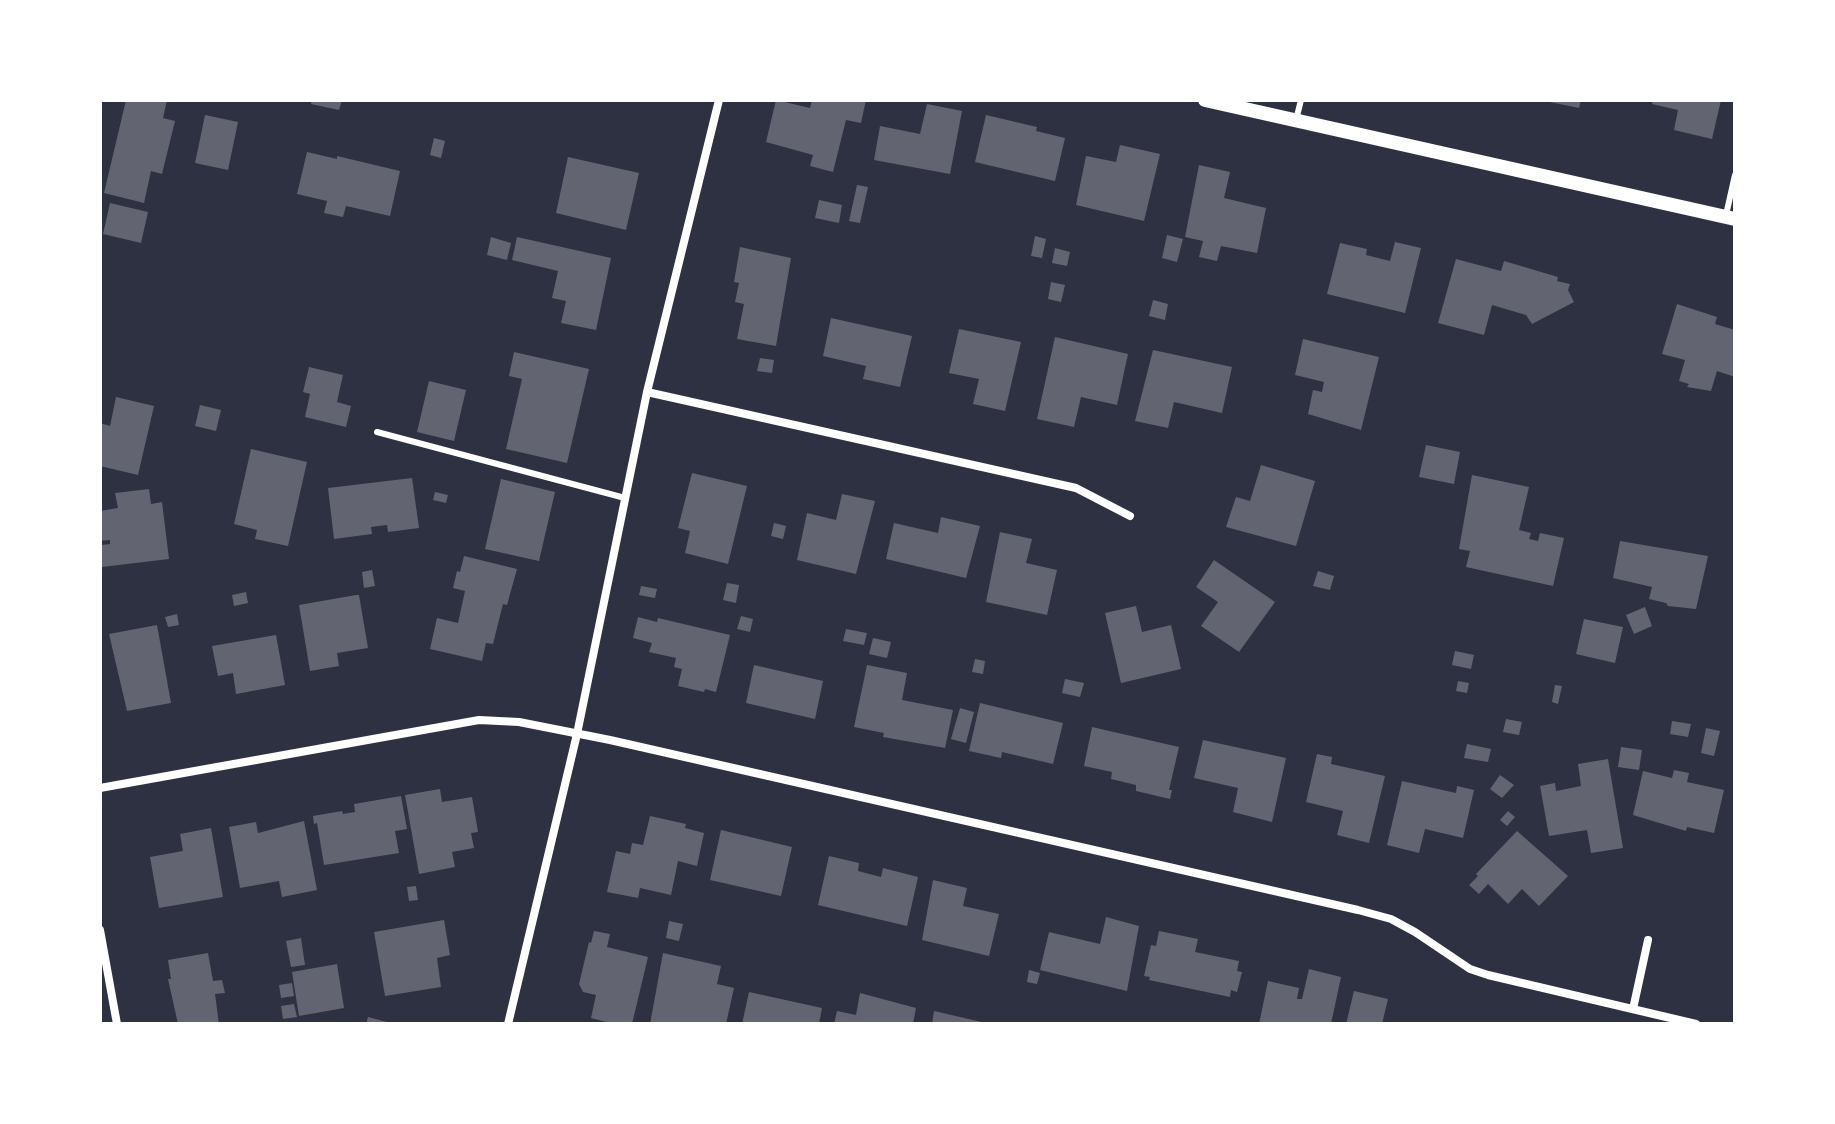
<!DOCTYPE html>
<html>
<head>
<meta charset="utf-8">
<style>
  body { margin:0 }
  #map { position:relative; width:1835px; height:1124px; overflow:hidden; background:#2d3142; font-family:"Exo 2",sans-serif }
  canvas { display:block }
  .frame { position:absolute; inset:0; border:102px solid #fff; pointer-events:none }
</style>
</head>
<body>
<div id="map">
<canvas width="1835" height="1124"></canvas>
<div class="frame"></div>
</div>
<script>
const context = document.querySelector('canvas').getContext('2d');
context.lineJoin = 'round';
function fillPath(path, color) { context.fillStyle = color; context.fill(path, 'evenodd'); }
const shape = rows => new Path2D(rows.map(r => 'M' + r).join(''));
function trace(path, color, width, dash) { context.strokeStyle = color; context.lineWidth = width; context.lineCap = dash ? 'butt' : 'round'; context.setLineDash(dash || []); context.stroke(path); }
const building = shape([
  [126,100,167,100,163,118,175,121,162,174,151,171,144,203,104,193],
  [312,100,342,100,339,110,311,104],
  [776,100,810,108,812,100,866,100,861,123,846,120,833,172,810,166,813,155,766,142],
  [1540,100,1581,100,1579,108],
  [1653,100,1721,100,1712,139,1674,130,1678,110,1652,104],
  [927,104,962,111,950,174,874,160,880,126,920,134],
  [205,115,238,122,228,170,195,163],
  [986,115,1037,127,1036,131,1065,138,1055,181,975,162],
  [434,138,445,141,441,158,430,155],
  [1120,145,1160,154,1144,221,1076,205,1086,156,1116,162],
  [307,152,337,159,337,156,400,171,390,216,346,206,343,217,324,213,327,201,297,194],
  [568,157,639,173,626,230,556,213],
  [1199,165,1230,172,1224,198,1266,208,1257,253,1221,246,1217,261,1199,257,1203,241,1185,237],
  [857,185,868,187,860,223,849,221],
  [819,200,842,205,839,223,815,218],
  [110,203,148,212,141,243,103,234],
  [1167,235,1183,239,1177,262,1162,258],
  [1035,236,1046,239,1042,258,1031,256],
  [491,237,511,243,507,260,487,255],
  [517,237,611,258,596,330,561,323,566,301,552,298,558,271,512,260],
  [1395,242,1421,248,1405,313,1327,294,1340,243,1367,249,1366,255,1390,261],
  [740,247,791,258,776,346,737,339,744,304,735,302,739,283,734,282],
  [1055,248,1070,252,1067,266,1052,263],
  [1456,259,1501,271,1504,261,1558,277,1557,281,1570,284,1568,290,1574,302,1532,324,1526,315,1492,305,1484,335,1438,323],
  [1051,282,1065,285,1061,302,1048,299],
  [1153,300,1168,304,1165,320,1149,316],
  [1677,304,1717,317,1715,324,1735,330,1735,377,1717,371,1711,391,1687,387,1689,384,1679,381,1685,360,1662,354],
  [831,318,912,336,900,387,863,379,866,366,823,356],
  [959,329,1021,342,1005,411,973,404,979,379,949,373],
  [1055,337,1128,354,1117,405,1081,397,1074,427,1037,419],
  [1303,339,1379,357,1361,430,1308,414,1313,390,1322,392,1324,382,1295,375],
  [1153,350,1232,367,1222,413,1174,402,1168,428,1135,421],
  [514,352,589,369,567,463,506,449,522,379,509,376],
  [760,358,774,360,772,373,757,371],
  [309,367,343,375,337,402,351,406,346,427,305,417,310,394,303,392],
  [429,381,466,390,454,441,417,432],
  [116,397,154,406,138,475,100,466,100,423,110,426],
  [200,405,221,410,216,431,195,426],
  [1426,445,1460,452,1454,484,1419,477],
  [251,449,307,462,288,546,255,539,257,530,234,524],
  [1261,465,1315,481,1296,546,1226,527,1236,497,1250,501],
  [692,473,747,486,728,564,685,553,690,531,678,528],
  [1472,475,1529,487,1519,530,1531,533,1529,539,1538,541,1540,533,1564,538,1553,586,1466,567,1470,551,1459,549],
  [412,478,419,528,388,532,387,525,371,527,372,534,334,539,328,488],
  [501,479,555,492,539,561,485,549],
  [149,489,151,504,162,502,169,559,102,567,100,545,110,544,110,540,100,541,100,511,118,508,115,493],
  [435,492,448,495,446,503,433,500],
  [842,494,875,501,856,574,797,560,807,513,836,520],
  [941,517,980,526,966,578,886,559,894,523,938,533],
  [774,523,786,526,783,539,771,536],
  [1000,532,1032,539,1026,563,1057,570,1047,615,986,602],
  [1620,541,1708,556,1696,609,1668,606,1666,603,1649,599,1652,587,1613,578],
  [464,556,517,569,507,605,503,604,493,644,486,643,482,661,430,649,437,618,458,623,465,591,453,588,457,571,460,572],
  [1214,560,1275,602,1239,652,1201,626,1218,602,1196,587],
  [372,570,375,586,364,588,362,572],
  [1318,571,1334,576,1330,590,1313,586],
  [727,583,739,585,736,603,723,600],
  [641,586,657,589,655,598,639,595],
  [246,592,248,603,234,606,232,595],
  [356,595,359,595,368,648,337,653,339,666,310,671,299,605],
  [1136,606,1142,632,1171,625,1181,669,1121,683,1105,613],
  [1645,607,1652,626,1634,634,1626,615],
  [177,614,179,625,168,627,165,617],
  [741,616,753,619,750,632,737,629],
  [638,617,657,622,658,618,730,635,716,692,705,689,704,692,678,686,682,669,674,667,676,658,649,652,652,643,633,638],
  [1584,619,1623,627,1615,663,1576,654],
  [157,625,171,703,127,711,109,634],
  [846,629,867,633,864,645,843,641],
  [276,635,285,685,236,694,233,673,218,676,212,646],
  [873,638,891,642,887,658,869,654],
  [1455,651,1474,655,1471,669,1452,665],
  [975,659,985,661,983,674,972,672],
  [754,665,823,681,815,719,746,703],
  [867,665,907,673,902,700,953,710,945,748,883,737,884,733,854,727],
  [1065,679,1084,683,1080,697,1062,693],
  [1458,681,1469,683,1467,693,1456,691],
  [1555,685,1562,686,1558,704,1552,702],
  [980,703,1063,723,1053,764,1002,752,1001,758,969,751],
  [960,708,974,712,966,743,951,739],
  [1506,719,1522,722,1519,735,1503,732],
  [1672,721,1691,724,1688,737,1670,734],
  [1092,727,1179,747,1169,790,1172,790,1170,799,1136,791,1136,785,1111,779,1112,772,1084,766],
  [1706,728,1720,731,1714,756,1701,753],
  [1203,740,1286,758,1272,822,1233,812,1238,788,1194,778],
  [1467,744,1491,749,1488,762,1464,758],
  [1621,747,1642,750,1639,770,1618,767],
  [1317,754,1332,757,1331,764,1385,776,1369,843,1337,835,1343,811,1306,802],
  [1608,759,1623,848,1591,853,1587,830,1549,836,1540,786,1555,783,1556,791,1581,786,1578,764],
  [1674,770,1689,773,1687,782,1724,790,1714,833,1687,827,1686,831,1633,815,1643,771,1672,778],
  [1500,775,1514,785,1502,798,1490,789],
  [1402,781,1456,793,1457,786,1474,790,1463,838,1425,829,1419,853,1387,845],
  [440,789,442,802,472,797,478,832,471,833,474,848,452,852,455,867,419,874,405,795],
  [401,796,407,829,395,831,399,853,324,865,317,823,314,824,313,816,342,811,343,814,355,812,354,804],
  [1508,811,1515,817,1507,826,1500,820],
  [650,816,686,824,685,828,704,833,697,866,678,861,671,895,640,888,638,898,607,892,616,851,630,854,632,843,643,845],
  [304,821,317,890,282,897,279,881,240,888,229,827,256,822,258,833],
  [211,828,223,897,159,908,150,857,183,851,180,834],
  [721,830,792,847,781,896,710,880],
  [1517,831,1568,876,1539,906,1522,889,1508,904,1488,884,1479,894,1469,885,1478,876,1476,874],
  [829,856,859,863,858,871,881,877,883,868,918,877,907,926,818,905],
  [933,880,967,888,963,906,999,914,989,956,922,940],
  [416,886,418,900,409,901,407,887],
  [1106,917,1139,926,1127,991,1040,970,1049,932,1100,944],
  [444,920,450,955,437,958,441,987,385,996,374,932],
  [669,921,683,924,679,941,666,938],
  [594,931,610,934,607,947,648,957,632,1024,614,1024,591,1018,596,995,583,992,579,984,589,942,591,943],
  [1159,931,1198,939,1195,952,1239,961,1237,971,1242,972,1237,992,1231,990,1230,997,1149,980,1150,977,1144,976,1151,945,1156,946],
  [301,938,305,965,291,967,286,941],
  [208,953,213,981,222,980,225,993,215,994,219,1024,178,1024,168,979,171,979,168,960],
  [663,953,721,966,717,984,734,988,726,1024,650,1024],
  [337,964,344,1008,299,1016,292,972],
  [1309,969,1341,977,1331,1024,1259,1024,1268,981,1299,988,1297,999,1302,999],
  [1029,970,1040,973,1037,984,1027,982],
  [292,983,294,996,281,998,279,985],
  [1354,991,1388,999,1382,1024,1346,1024],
  [749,992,822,1008,819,1024,742,1024],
  [860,993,916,1008,913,1024,834,1024,837,1011,856,1015],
  [294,1004,297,1017,283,1019,281,1006],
  [934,1011,986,1023,986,1024,932,1024],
  [368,1017,391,1023,391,1024,366,1024]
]);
const service = shape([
  [1296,120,1301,100],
  [1726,215,1735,175],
  [377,432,625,498]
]);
const minor = shape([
  [647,392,1076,488,1130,516],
  [100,788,479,720,519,722,610,740,1358,910,1391,919,1415,932,1470,969,1488,975,1696,1024],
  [100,930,117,1024],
  [1633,1009,1648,940],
  [508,1024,577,734,647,392,719,100]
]);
const tertiary = shape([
  [1205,100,1735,219]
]);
fillPath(building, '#626471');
trace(service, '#fff', 6);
trace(minor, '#fff', 8);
trace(tertiary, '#fff', 14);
</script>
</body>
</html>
